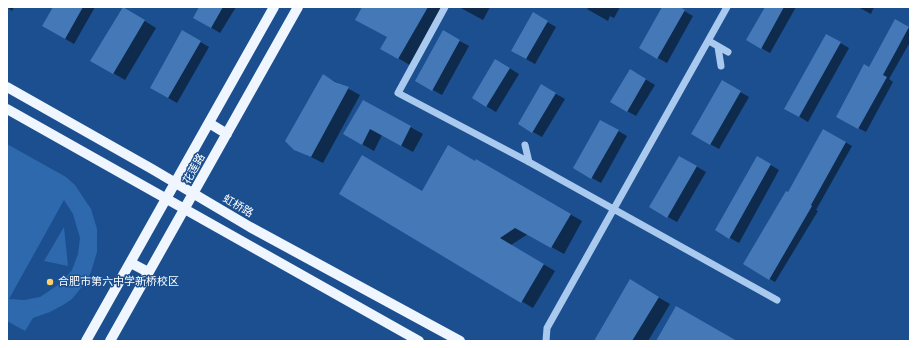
<!DOCTYPE html>
<html>
<head>
<meta charset="utf-8">
<style>
  body { margin:0 }
  #map { position:relative; width:917px; height:348px; overflow:hidden; background:#1b4f8f; font-family:"Public Sans",sans-serif }
  canvas { display:block }
  .frame { position:absolute; inset:0; border:8px solid #fff; pointer-events:none }
</style>
</head>
<body>
<div id="map">
<canvas width="917" height="348"></canvas>
<div class="frame"></div>
</div>
<script>
const context = document.querySelector('canvas').getContext('2d');
context.lineJoin = 'round';
function fillPath(path, color) { context.fillStyle = color; context.fill(path, 'evenodd'); }
const shape = rows => new Path2D(rows.map(r => 'M' + r).join(''));
function trace(path, color, width, dash) { context.strokeStyle = color; context.lineWidth = width; context.lineCap = dash ? 'butt' : 'round'; context.setLineDash(dash || []); context.stroke(path); }
function drawText(font, color, halo, rows, align = 'center') {
  context.font = font + ' "Public Sans","Noto Sans SC",sans-serif'; context.lineWidth = 3; context.setLineDash([]); context.textBaseline = 'middle'; context.strokeStyle = halo; context.fillStyle = color; for (const [text, x, y, turn = 0] of rows) {
    context.save(); context.translate(x, y); context.rotate((+turn || 0) * Math.PI / 180); context.textAlign = isNaN(turn) ? turn : align; if (halo) context.strokeText(text, 0, 0); context.fillText(text, 0, 0); context.restore();
  }
}
const green = shape([
  [7,144,66,177,75,185,91,209,97,229,97,252,91,272,85,283,72,299,63,305,50,312,33,318,25,331,7,321],
  [64,200,73,214,80,238,78,254,72,270,61,283,40,297,24,300,9,299],
  [64,227,68,266,44,261]
]);
const shadow = shape([
  [7,7,14,7,12,11],
  [54,7,95,7,74,44,43,26],
  [200,7,236,7,220,33,194,17],
  [363,7,443,7,410,65,382,49,388,37],
  [459,7,490,7,483,20],
  [589,7,620,7,614,18,610,16,608,21,587,9],
  [663,7,677,7,693,16,667,63,640,48],
  [766,7,796,7,770,53,747,40],
  [858,7,874,7,871,14],
  [533,14,556,27,535,64,512,51],
  [135,15,156,28,125,80,113,73],
  [896,21,910,29,910,42,889,79,893,82,866,132,837,117,869,68],
  [183,32,209,47,177,103,151,88],
  [443,32,469,46,442,95,417,81],
  [826,35,849,48,808,122,785,108],
  [496,60,519,74,496,112,473,98],
  [630,70,655,85,636,116,611,102],
  [323,75,360,95,323,163,295,149],
  [722,82,749,97,719,149,692,134],
  [542,86,565,99,542,137,519,124],
  [363,101,423,134,413,152,382,135,374,151,344,134],
  [601,121,627,136,601,183,574,168],
  [824,130,852,146,816,210,818,211,775,282,744,264,788,193],
  [680,157,706,172,677,222,650,207],
  [757,157,779,170,739,243,716,230],
  [477,161,582,221,564,254,528,234,511,245,555,271,533,308,340,194,422,192],
  [630,281,670,304,648,341,596,341]
]);
const building = shape([
  [53,7,83,7,65,39,42,26],
  [123,7,145,20,113,74,90,61],
  [199,7,223,7,211,28,193,18],
  [362,7,428,7,398,59,380,49,387,37,355,20],
  [662,7,680,7,685,10,657,59,639,48],
  [765,7,784,7,761,49,746,40],
  [533,12,548,21,526,59,511,51],
  [895,19,909,27,883,75,887,77,858,129,836,117,864,64,869,67],
  [182,30,201,41,168,98,150,88],
  [443,30,460,40,432,91,415,81],
  [826,34,841,42,799,117,784,109],
  [495,59,510,68,486,107,472,98],
  [630,69,646,79,627,112,610,102],
  [323,74,335,82,349,87,311,157,294,150,285,141],
  [722,80,741,91,710,145,691,134],
  [541,84,556,93,532,133,518,124],
  [363,100,411,126,401,146,370,129,362,145,343,134],
  [600,120,619,130,591,179,573,168],
  [823,129,846,142,811,205,812,206,769,280,743,264,786,191,788,192],
  [448,145,475,161,476,159,571,214,551,248,515,228,500,238,544,264,521,303,339,194,362,155,422,191],
  [679,156,697,166,667,218,649,207],
  [757,156,771,164,729,239,715,230],
  [630,279,659,297,632,341,594,341],
  [676,306,737,341,656,341]
]);
const minor = shape([
  [445,7,398,93,529,162,777,300],
  [709,41,728,52],
  [718,47,721,66],
  [525,145,529,162],
  [546,341,547,328,727,7]
]);
const major = shape([
  [7,87,152,169,250,227,460,341],
  [7,109,419,341],
  [209,123,227,134],
  [131,263,148,272],
  [86,341,274,7],
  [110,341,298,7]
]);
const markers = [
  [50,282,4,"#ffd166"]
];
const streetNames = [
  ["花莲路",194,169,-61],
  ["虹桥路",238,206,30]
];
const poiNames = [
  ["合肥市第六中学新桥校区",58,282]
];
fillPath(green, '#2e69ad');
fillPath(shadow, '#0007');
fillPath(building, '#4478b7');
trace(minor, '#a9c9ee', 7);
trace(major, '#f0f6ff', 10);
for (const [x, y, r, color] of markers) { const dot = new Path2D(); dot.arc(x, y, r, 0, 2 * Math.PI); context.fillStyle = color; context.fill(dot); trace(dot, '#1b4f8f', 1.5); }
drawText('11px', '#fff', '#1b4f8f', streetNames);
drawText('11px', '#fff', '#1b4f8f', poiNames, 'left');
</script>
</body>
</html>
